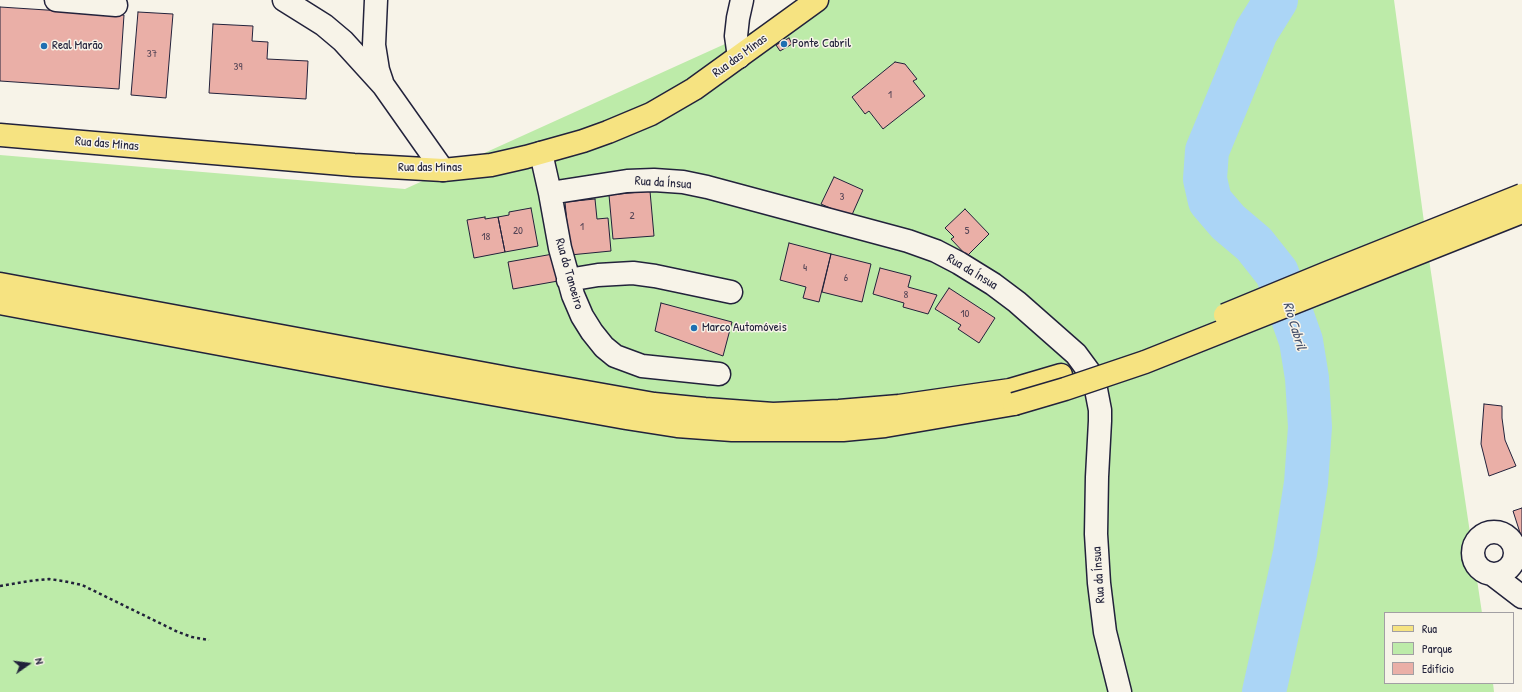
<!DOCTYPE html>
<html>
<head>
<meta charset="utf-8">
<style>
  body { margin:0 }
  #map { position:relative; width:1522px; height:692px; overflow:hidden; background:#f7f3e8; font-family:"Patrick Hand",sans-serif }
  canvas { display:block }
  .legend { position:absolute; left:1384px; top:612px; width:130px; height:72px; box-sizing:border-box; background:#f7f3e8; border:1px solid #a29fa3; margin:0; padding:5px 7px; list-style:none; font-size:12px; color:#22223b }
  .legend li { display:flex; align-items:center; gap:8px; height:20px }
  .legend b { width:20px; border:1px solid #a29fa3 }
  .north { position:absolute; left:8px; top:644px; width:40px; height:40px; -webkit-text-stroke:3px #f7f3e8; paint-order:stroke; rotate:76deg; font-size:11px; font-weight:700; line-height:16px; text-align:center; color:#22223b }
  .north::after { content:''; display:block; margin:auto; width:14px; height:18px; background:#22223b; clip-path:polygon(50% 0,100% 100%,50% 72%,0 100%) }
</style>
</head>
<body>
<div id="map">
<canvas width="1522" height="692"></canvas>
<ul class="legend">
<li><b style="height:5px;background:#f6e381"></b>Rua</li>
<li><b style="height:11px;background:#bdeba9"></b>Parque</li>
<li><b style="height:11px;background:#eaafa7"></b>Edifício</li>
</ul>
<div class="north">N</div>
</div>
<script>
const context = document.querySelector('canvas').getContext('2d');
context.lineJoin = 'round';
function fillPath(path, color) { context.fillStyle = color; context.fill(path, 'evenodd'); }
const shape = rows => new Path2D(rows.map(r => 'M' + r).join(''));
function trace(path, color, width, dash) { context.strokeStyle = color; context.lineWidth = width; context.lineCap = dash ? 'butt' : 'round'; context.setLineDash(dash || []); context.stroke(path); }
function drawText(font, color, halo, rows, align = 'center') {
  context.font = font + ' "Patrick Hand",sans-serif'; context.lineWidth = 3; context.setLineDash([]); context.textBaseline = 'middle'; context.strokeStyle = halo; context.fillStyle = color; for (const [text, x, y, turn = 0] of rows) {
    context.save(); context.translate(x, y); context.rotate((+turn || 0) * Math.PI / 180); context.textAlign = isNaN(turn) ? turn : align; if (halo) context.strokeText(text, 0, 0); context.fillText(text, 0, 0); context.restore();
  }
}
const green = shape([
  [822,0,1394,0,1429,259,1482,613,1385,613,1385,683,1493,683,1494,692,0,692,0,155,405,189]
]);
const river = shape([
  [1264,692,1295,553,1306,483,1310,427,1307,378,1301,341,1277,273,1254,244,1228,222,1210,201,1205,179,1207,151,1256,32,1276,0]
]);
const building = shape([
  [0,7,124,15,119,89,0,81,0,7],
  [138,12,173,14,166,98,131,95,138,12],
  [213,24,253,26,252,41,268,42,267,59,308,61,306,99,209,93,213,24],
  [789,38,792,44,780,51,776,45,789,38],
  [895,62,905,64,917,79,913,81,925,96,883,129,869,111,865,114,852,97,895,62],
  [834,177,863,190,851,217,821,204,834,177],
  [650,191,654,236,613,239,609,195,650,191],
  [595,199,597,219,608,218,611,251,570,255,565,202,595,199],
  [531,208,538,246,505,252,498,217,509,215,509,212,531,208],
  [965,209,989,234,967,256,951,239,954,237,945,228,965,209],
  [485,217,485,219,498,217,505,252,474,258,467,220,485,217],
  [789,243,831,254,819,302,803,298,806,287,780,280,789,243],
  [553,254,558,281,513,289,508,262,553,254],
  [831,254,871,264,862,302,822,292,831,254],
  [880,268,911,276,908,287,937,295,928,314,903,307,904,303,873,294,880,268],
  [949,288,995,318,979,343,958,329,961,325,935,309,949,288],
  [661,303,732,322,723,356,655,331,661,303],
  [1484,404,1502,406,1502,418,1505,440,1516,466,1489,476,1481,444,1484,404],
  [1522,508,1522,539,1513,511,1522,508]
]);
const path = shape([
  [0,586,29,581,49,579,63,581,82,585,178,632,192,637,209,640]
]);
const minor = shape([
  [56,0,116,5],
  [284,0,324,25,343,41,383,85,443,170],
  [376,0,374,45,378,70,382,82],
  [739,57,736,36,738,18,742,0],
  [541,153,550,193,627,181,654,180,683,182,707,187,908,241,936,251,959,263,993,284,1017,302,1076,354,1090,373,1095,384,1100,410,1100,421,1097,477,1096,534,1099,583,1105,632,1120,692],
  [550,193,560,248,573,295,582,316,592,332,604,347,615,356,642,366,719,374],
  [568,280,598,275,633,273,655,276,731,292],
  '1473 553a21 21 0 1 1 42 0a21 21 0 1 1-42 0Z',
  [1492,574,1522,597]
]);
const major = shape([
  [0,135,354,165,443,170,491,165,526,157,583,141,608,132,651,114,694,89,817,0]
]);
const highway = shape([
  [0,284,513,379,654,404,705,409,773,414,839,411,899,406,1010,390,1061,375],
  [0,303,386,375,626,418,677,426,732,430,843,430,885,426,1014,404]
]);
const highwayBridge = shape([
  [1225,315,1327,273,1522,195],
  [1014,404,1065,389,1145,362,1522,212]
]);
const markers = [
  [784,44,4,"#1f6fb2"],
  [44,46,4,"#1f6fb2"],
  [694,328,4,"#1f6fb2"]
];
const numberNames = [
  ["37",152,54],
  ["39",238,67],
  ["1",890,95],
  ["3",842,197],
  ["2",632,216],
  ["1",582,227],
  ["20",518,231],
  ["5",967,231],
  ["18",486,237],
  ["4",805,268],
  ["6",846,278],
  ["8",906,295],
  ["10",965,314]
];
const poiNames = [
  ["Ponte Cabril",792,44],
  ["Real Marão",52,46],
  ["Marco Automóveis",702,328]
];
const streetNames = [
  ["Rua das Minas",740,56,-36],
  ["Rua das Minas",107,144,5],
  ["Rua das Minas",430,168],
  ["Rua da Ínsua",663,183,4],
  ["Rua da Ínsua",972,272,31],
  ["Rua do Tanoeiro",569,274,74],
  ["Rua da Ínsua",1099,575,-94]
];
const waterNames = [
  ["Rio Cabril",1294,326,73]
];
fillPath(green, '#bdeba9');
trace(river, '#abd5f6', 44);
fillPath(building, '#eaafa7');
trace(building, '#22223b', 1);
trace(minor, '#22223b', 25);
trace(major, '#22223b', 25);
trace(highway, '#22223b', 25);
trace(path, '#22223b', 2.5, [3, 3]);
trace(minor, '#f7f3e8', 22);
trace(major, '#f6e381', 22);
trace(highway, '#f6e381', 22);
trace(highwayBridge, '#22223b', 25, []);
trace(highwayBridge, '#f6e381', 22);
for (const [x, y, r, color] of markers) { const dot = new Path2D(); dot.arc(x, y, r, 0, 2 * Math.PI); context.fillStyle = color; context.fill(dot); trace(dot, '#f7f3e8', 1.5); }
drawText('11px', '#544556', null, numberNames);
drawText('13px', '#22223b', '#f7f3e8', poiNames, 'left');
drawText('13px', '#22223b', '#f7f3e8', streetNames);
drawText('italic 14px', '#444f6a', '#f7f3e8', waterNames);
</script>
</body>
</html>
